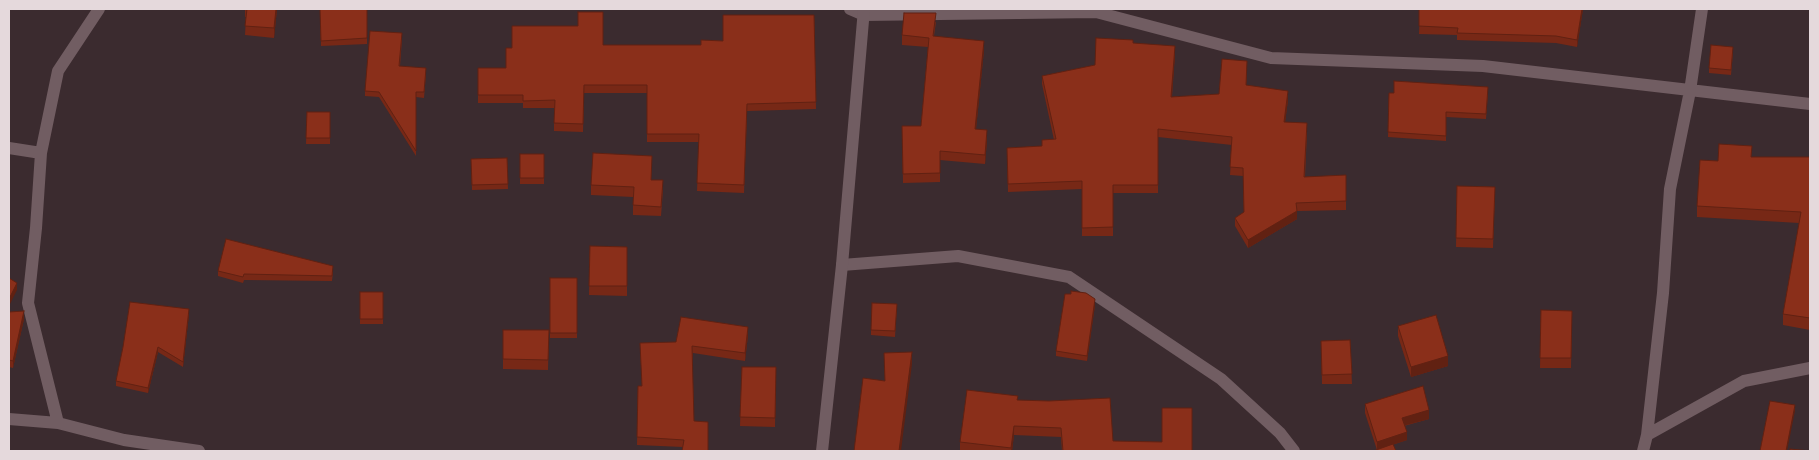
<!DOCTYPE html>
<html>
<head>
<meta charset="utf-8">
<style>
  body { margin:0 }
  #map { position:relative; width:1819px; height:460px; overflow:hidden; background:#3b2b2f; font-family:Manrope,sans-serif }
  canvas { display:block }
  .frame { position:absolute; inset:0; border:10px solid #e5d9dc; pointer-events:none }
</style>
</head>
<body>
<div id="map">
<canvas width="1819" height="460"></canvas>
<div class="frame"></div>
</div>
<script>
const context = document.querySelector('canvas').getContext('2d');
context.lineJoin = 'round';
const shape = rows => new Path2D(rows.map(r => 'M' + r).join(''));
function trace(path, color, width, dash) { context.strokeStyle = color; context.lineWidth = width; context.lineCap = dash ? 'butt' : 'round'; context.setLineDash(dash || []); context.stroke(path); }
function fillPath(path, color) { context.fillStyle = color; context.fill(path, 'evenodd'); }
const minor = shape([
  [850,9,864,15,1096,12,1271,58,1483,66,1810,104],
  [9,148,41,153],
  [842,265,958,256,1069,277,1221,379,1280,433,1294,451],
  [9,419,58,423,124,440,199,451],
  [58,423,28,303,36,228,41,153,58,71,99,9],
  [1647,435,1744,381,1810,368],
  [1643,451,1647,435,1663,293,1670,189,1690,91,1702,9]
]);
const tertiary = shape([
  [822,451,842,265,864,9]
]);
const wall = shape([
  [245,9,277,9,274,38,245,35,246,17,245,17],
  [320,9,367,9,367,44,321,46],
  [1420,9,1583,9,1577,47,1556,43,1457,40,1457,35,1419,34],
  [814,15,816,109,747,111,744,193,697,191,699,142,647,142,647,93,584,93,583,132,554,131,554,108,523,108,523,103,478,103,478,68,506,68,603,45,701,45,723,41],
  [936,22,934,36,984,50,976,129,987,140,985,164,940,160,940,182,903,183,902,126,921,126,928,47,902,45,902,35],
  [402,39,400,66,426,73,424,98,416,97,416,156,379,97,365,96,365,91],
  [1133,43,1175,54,1172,97,1219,94,1247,69,1246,86,1288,100,1285,122,1307,132,1305,177,1346,175,1346,210,1297,211,1297,219,1248,248,1235,226,1235,218,1244,213,1243,176,1230,175,1232,145,1158,137,1158,193,1113,193,1113,236,1082,236,1082,189,1008,192,1007,148,1042,146,1054,140,1042,84,1042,76,1095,65],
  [1733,52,1731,75,1709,73,1709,68],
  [1488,92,1486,119,1446,117,1446,141,1388,137,1389,93],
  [307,112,330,112,330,144,306,144],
  [520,154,544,154,544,184,520,184],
  [1752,157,1810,157,1810,330,1783,325,1783,314,1799,223,1697,217,1697,206,1718,161],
  [507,158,508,189,472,190,471,159],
  [651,180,663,190,661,216,633,215,633,197,591,195,591,185],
  [1457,186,1495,187,1493,248,1456,247],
  [590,246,627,247,627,296,589,295],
  [218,271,333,272,332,281,244,280,243,283,218,276],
  [550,278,577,278,577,338,550,338],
  [360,292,383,292,383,324,360,324],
  [897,304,895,337,871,335,871,330],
  [1095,305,1087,361,1056,356,1056,351],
  [1541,310,1572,311,1571,368,1540,368],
  [9,312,24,319,13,368,9,367],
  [189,314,183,367,158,352,148,393,116,386,116,381],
  [1398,326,1448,366,1411,377,1398,336],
  [503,330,549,330,548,370,503,369],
  [748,335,745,361,693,353,683,447,637,445,638,386,642,386,676,342],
  [1350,340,1352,384,1322,384,1321,341],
  [742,367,776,367,775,427,740,426],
  [1018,400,1113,441,1192,451,1062,451,1061,437,1014,435,1012,451,960,451,960,442],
  [1365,404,1429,419,1404,426,1407,440,1377,450,1365,413]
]);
const shadedWall = shape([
  [276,9,277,9,274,38,274,28],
  [1582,9,1583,9,1577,47,1577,40],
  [984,41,984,50,975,139,975,129],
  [1175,46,1175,54,1171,106,1171,97],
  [1288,91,1288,100,1284,131,1284,122],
  [987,130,987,140,985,164,985,155],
  [1297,211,1297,219,1248,248,1248,240],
  [17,283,17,290,9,306,9,299],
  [1095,299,1095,305,1087,361,1087,356],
  [189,309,189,314,183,367,183,362],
  [24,311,24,319,13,368,13,361],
  [748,327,748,335,745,361,745,353],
  [158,347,158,352,148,393,148,388],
  [912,352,912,364,901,451,899,451],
  [1448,356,1448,366,1411,377,1411,367],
  [1795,405,1795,411,1787,451,1786,451],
  [1429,410,1429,419,1402,426,1402,418],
  [1014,426,1014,435,1012,451,1011,451],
  [1407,432,1407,440,1377,450,1377,442]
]);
const building = shape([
  [247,9,276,9,274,28,245,26,247,9],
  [320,9,367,9,367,38,321,41,320,9],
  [1419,9,1582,9,1577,40,1556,36,1457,33,1458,28,1419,26,1419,9],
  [578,12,603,12,603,45,701,45,701,40,723,41,723,15,814,15,816,102,747,104,744,185,697,183,699,134,647,134,647,85,584,85,583,124,554,123,555,100,523,101,523,95,478,95,478,68,506,68,506,48,512,48,512,26,578,26,578,12],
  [904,13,936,13,933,36,984,41,975,129,987,130,985,155,940,151,940,173,903,174,902,126,921,126,929,38,902,35,904,13],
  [370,31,402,33,399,66,426,68,424,92,416,92,416,151,379,92,365,91,370,31],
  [1096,38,1133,40,1133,43,1175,46,1171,97,1219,94,1222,59,1247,61,1246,85,1288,91,1284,122,1307,123,1304,177,1346,175,1346,201,1296,203,1297,211,1248,240,1235,218,1244,212,1243,168,1230,167,1232,137,1158,129,1158,185,1113,185,1113,227,1082,228,1082,181,1008,184,1007,148,1042,146,1042,140,1056,139,1042,76,1095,65,1096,38],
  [1711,45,1733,47,1731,70,1709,68,1711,45],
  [1394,81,1488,87,1486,114,1446,112,1446,136,1388,132,1389,93,1394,93,1394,81],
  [307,112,330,112,330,138,306,138,307,112],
  [1719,144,1752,146,1751,157,1810,157,1810,318,1783,314,1801,212,1697,206,1700,160,1718,161,1719,144],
  [593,153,652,156,651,180,663,180,661,207,633,205,634,187,591,185,593,153],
  [520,154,544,154,544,178,520,178,520,154],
  [507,158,508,184,472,185,471,159,507,158],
  [1457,186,1495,187,1493,239,1456,238,1457,186],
  [226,239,333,266,332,276,244,274,243,277,218,271,226,239],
  [590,246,627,247,627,286,589,286,590,246],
  [9,278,17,283,9,299,9,278],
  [550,278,577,278,577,333,550,333,550,278],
  [1071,291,1086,293,1095,299,1087,356,1056,351,1065,294,1071,294,1071,291],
  [360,292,383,292,383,319,360,319,360,292],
  [130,302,189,309,183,362,158,347,148,388,116,381,123,347,130,302],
  [872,303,897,304,895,331,871,330,872,303],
  [1541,310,1572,311,1571,358,1540,358,1541,310],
  [24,311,13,361,9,360,9,312,24,311],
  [1436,315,1448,356,1411,367,1398,326,1436,315],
  [681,317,748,327,745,353,692,346,694,421,708,422,708,451,682,451,684,440,637,437,638,386,642,386,640,343,676,342,681,317],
  [503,330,549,330,548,360,503,359,503,330],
  [1350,340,1352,374,1322,375,1321,341,1350,340],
  [912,352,899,451,854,451,863,378,885,381,884,353,912,352],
  [742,367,776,367,775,418,740,417,742,367],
  [1423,386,1429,410,1402,418,1407,432,1377,442,1365,404,1423,386],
  [967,390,1018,396,1017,400,1049,401,1110,398,1113,441,1162,442,1162,408,1192,408,1192,451,1063,451,1061,428,1014,426,1011,448,960,442,967,390],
  [1770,401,1795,405,1786,451,1760,451,1770,401],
  [1393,444,1396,451,1373,451,1393,444],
  [1790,449,1810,451,1790,451,1790,449]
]);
trace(minor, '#715d62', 12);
trace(tertiary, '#715d62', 12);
fillPath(wall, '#772816');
fillPath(shadedWall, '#612112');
fillPath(building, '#8a2f1a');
trace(building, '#612112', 1);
</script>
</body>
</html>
